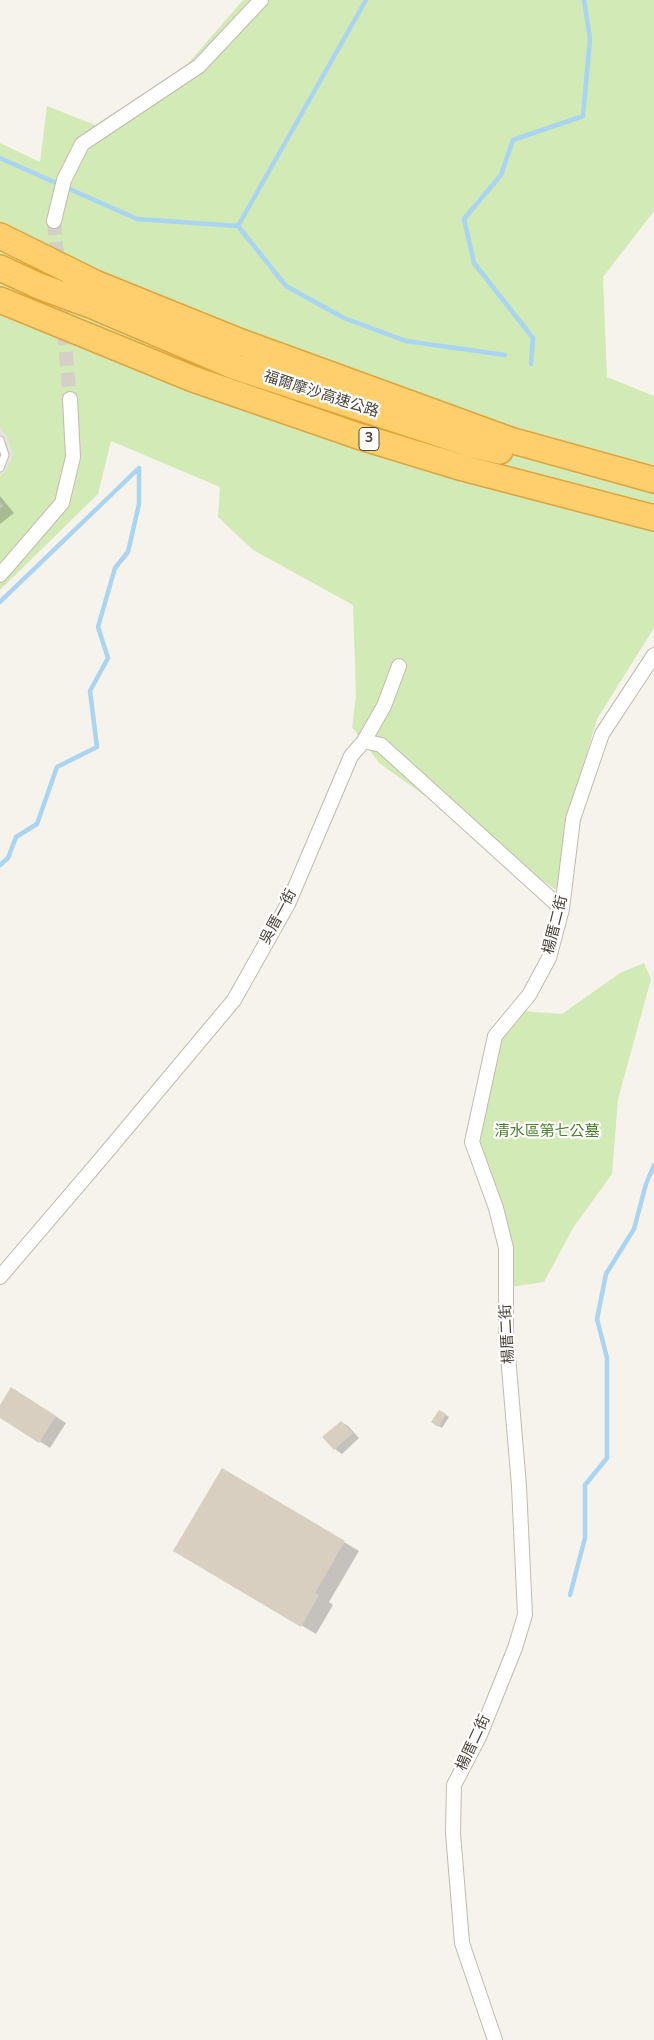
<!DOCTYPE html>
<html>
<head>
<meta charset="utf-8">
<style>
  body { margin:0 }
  canvas { display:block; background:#f6f3ec }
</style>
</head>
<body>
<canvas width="654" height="2040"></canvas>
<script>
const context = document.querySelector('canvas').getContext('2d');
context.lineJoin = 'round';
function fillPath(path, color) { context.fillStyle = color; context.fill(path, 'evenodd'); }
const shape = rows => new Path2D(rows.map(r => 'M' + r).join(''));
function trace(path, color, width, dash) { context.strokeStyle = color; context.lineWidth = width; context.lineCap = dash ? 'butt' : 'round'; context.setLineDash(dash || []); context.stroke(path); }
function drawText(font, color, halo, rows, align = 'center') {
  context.font = font + ' "Nunito Sans","Noto Sans TC",sans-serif'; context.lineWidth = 4.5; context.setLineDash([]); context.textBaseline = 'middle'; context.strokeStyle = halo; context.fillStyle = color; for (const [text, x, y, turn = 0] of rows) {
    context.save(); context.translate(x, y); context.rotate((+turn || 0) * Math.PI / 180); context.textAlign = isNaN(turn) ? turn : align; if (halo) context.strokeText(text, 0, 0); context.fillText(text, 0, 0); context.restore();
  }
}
const industrial = shape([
  [0,428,7,437,13,455,6,470,0,476]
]);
const green = shape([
  [243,0,654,0,654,211,603,277,607,377,654,396,654,628,597,719,569,813,556,890,379,763,352,727,356,696,353,605,253,550,218,517,220,487,111,441,98,494,0,590,0,509,3,506,0,502,0,476,6,470,13,455,7,437,0,428,0,143,40,162,47,106,95,125,185,67],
  [644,963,651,979,618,1099,612,1174,573,1228,544,1282,511,1287,507,1219,476,1135,500,1042,522,1011,562,1014,620,973]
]);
const shadow = shape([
  [0,496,14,513,0,524],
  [23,1395,66,1423,50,1448,0,1416,0,1407],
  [440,1411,449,1417,442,1428,433,1422],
  [341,1422,348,1426,359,1438,342,1454,335,1449],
  [237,1478,359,1551,329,1602,333,1605,316,1634,175,1550]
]);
const stream = shape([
  [0,158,137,219,238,226,286,286,344,318,406,341,505,355],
  [238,226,366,0],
  [531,364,533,338,474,263,464,219,501,175,513,140,583,116,590,39,584,0],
  [0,602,139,468],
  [0,865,8,858,16,837,37,824,57,767,97,747,90,691,108,658,98,627,115,568,128,552,139,504,139,468],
  [570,1595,585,1538,585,1485,607,1458,607,1358,597,1319,606,1274,634,1229,646,1184,654,1165]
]);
const building = shape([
  [11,1387,56,1416,39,1443,0,1418,0,1405],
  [439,1410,446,1414,438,1427,431,1422],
  [341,1421,353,1433,334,1450,322,1437],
  [222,1468,345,1541,315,1593,319,1595,301,1627,173,1551]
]);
const streetTunnel = shape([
  [54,221,58,267],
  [60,289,70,399]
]);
const lane = shape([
  [0,440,5,455,0,468]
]);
const street = shape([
  [54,221,64,180,82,144,199,66,261,0],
  [0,575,62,503,73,457,70,399],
  [364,741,384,706,399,666],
  [0,1277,100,1160,234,1000,288,904,351,756,364,741,381,745,562,909],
  [495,2040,462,1943,453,1833,454,1785,480,1735,515,1648,525,1615,519,1486,506,1332,506,1248,496,1208,472,1142,495,1036,529,995,549,958,562,909,573,819,602,734,654,655]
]);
const highway = shape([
  [0,236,95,283,241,342,510,440,654,480],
  [0,268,39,286,93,306,236,367,470,444,500,451],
  [0,300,193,379,358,436,463,468,654,518]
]);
const shields = [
  [369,439,20]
];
const shieldNames = [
  ["3",369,439]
];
const streetNames = [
  ["福爾摩沙高速公路",321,395,18],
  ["吳厝一街",279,917,-62],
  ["楊厝二街",556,925,-76],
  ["楊厝二街",508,1334,-93],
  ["楊厝二街",474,1743,-65]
];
const parkNames = [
  ["清水區第七公墓",547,1132]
];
fillPath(industrial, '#e6e2dd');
fillPath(green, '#d2eab5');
fillPath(shadow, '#0003');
trace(stream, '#a9d4f2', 4.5);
fillPath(building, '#d8cfc1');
trace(streetTunnel, '#d4d0c8', 14, [14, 7]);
trace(lane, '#c2bbae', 9);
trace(street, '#c2bbae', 16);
trace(highway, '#e0a43c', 28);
trace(lane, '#fff', 7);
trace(street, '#fff', 14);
trace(highway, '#ffcf6e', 25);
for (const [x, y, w] of shields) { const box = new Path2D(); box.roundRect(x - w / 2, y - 11.5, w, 23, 4); context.fillStyle = '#fff'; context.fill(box); trace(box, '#4b4439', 1); }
drawText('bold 14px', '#4b4439', null, shieldNames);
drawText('15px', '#4b4439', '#fff', streetNames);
drawText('15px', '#4a7f2a', '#fff', parkNames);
</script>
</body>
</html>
